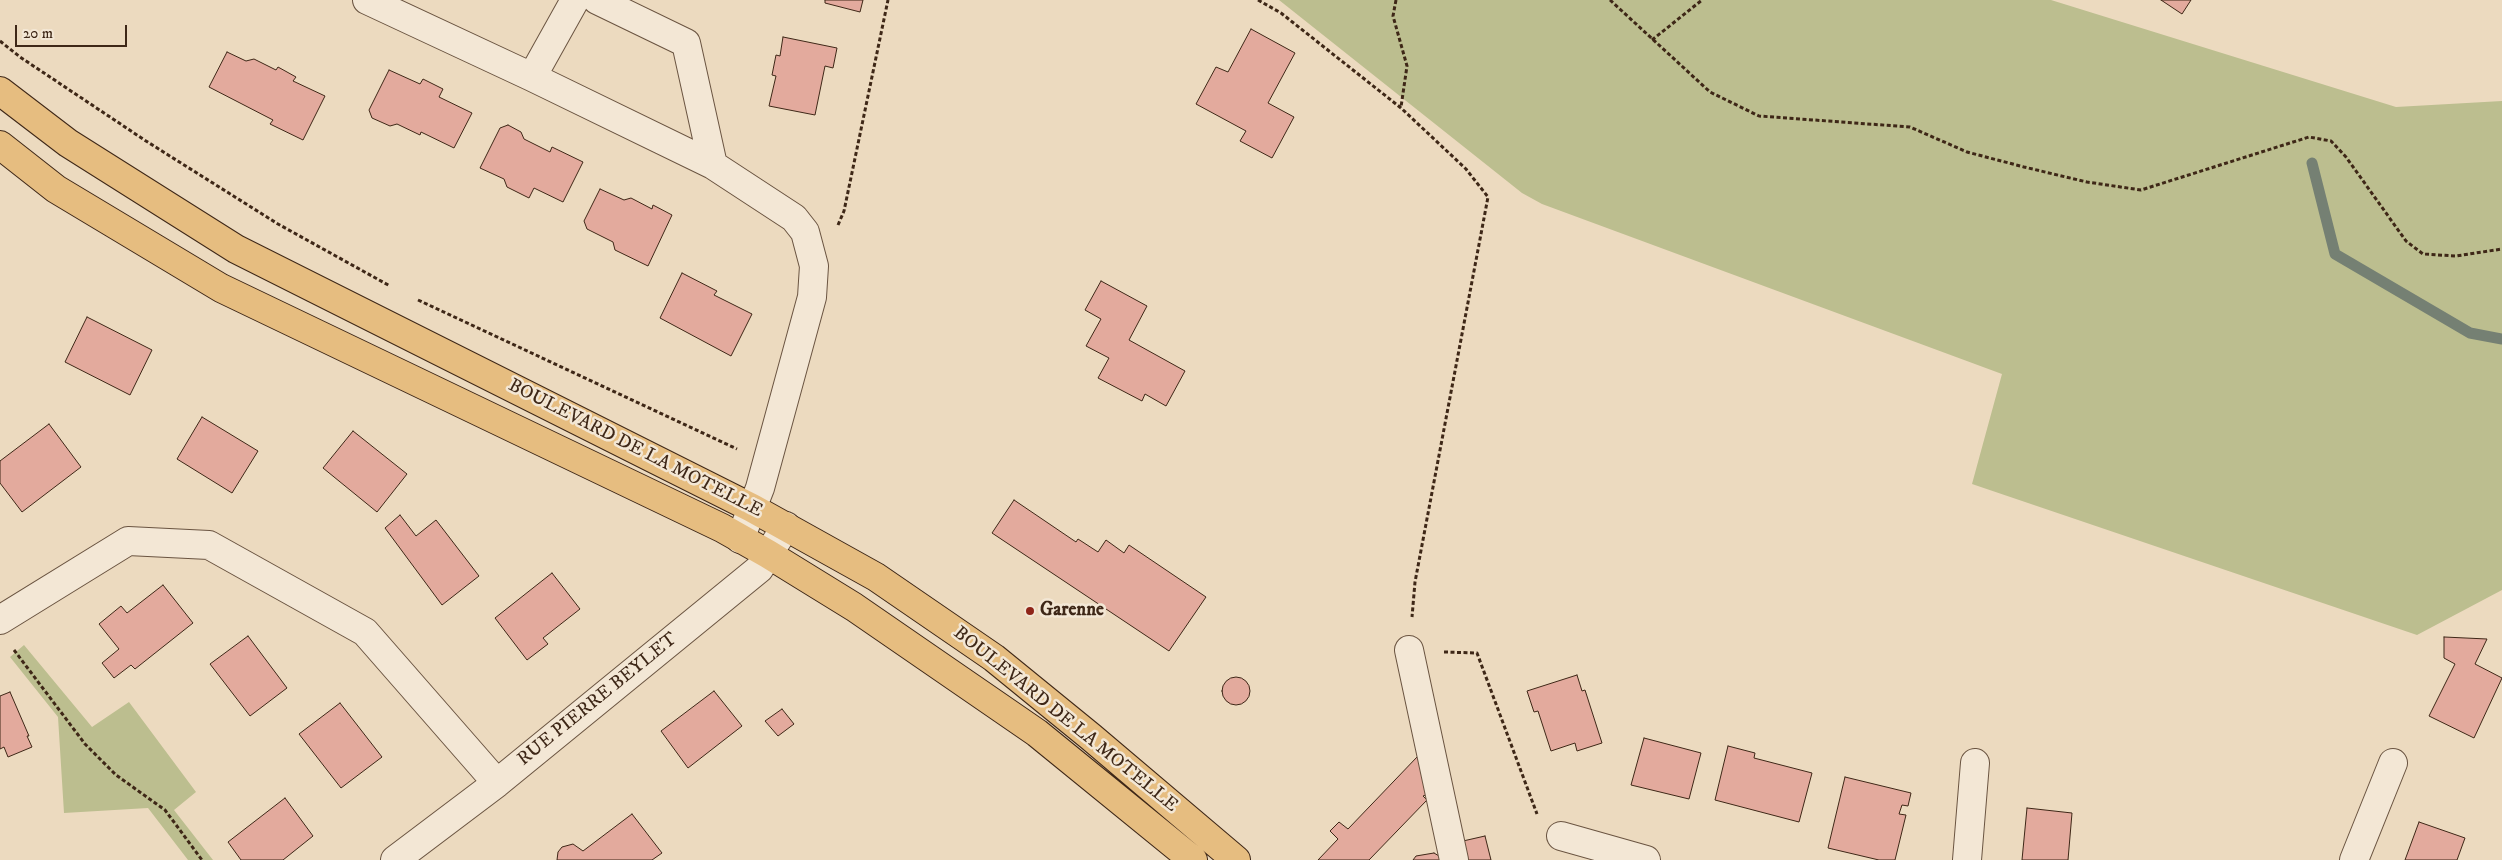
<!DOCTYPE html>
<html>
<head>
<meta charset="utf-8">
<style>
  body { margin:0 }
  #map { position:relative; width:2502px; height:860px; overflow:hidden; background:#ecdabf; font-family:"IM FELL DW Pica",serif }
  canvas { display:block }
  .scale { position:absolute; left:15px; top:25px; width:112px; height:22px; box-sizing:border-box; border:2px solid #3e2717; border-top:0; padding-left:6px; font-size:15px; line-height:18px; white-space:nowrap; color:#3e2717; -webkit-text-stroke:4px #f3e7d5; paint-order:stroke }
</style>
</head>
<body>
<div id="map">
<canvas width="2502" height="860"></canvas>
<div class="scale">20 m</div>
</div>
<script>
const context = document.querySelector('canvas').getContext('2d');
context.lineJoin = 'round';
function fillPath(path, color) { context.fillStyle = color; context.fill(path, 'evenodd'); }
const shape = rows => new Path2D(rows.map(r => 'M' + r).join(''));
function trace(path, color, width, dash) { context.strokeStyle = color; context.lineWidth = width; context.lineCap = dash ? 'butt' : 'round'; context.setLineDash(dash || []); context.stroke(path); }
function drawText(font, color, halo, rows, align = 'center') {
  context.font = font + ' "IM FELL DW Pica",serif'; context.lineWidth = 5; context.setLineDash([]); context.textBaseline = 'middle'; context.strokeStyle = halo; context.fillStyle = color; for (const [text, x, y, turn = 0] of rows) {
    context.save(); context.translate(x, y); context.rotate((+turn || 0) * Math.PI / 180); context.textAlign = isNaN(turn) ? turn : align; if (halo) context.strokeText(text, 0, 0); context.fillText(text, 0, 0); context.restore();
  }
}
const green = shape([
  [1279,0,2051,0,2396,107,2502,101,2502,590,2417,635,1972,484,2002,374,1542,204,1522,193],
  [24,645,92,727,129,702,196,792,174,810,213,860,188,860,148,808,64,813,58,717,10,657]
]);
const stream = shape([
  [2312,163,2335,254,2470,333,2502,339]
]);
const building = shape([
  [825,0,863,0,860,12,825,3,825,0],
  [2161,0,2191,0,2182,14,2161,0],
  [1251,29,1295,53,1268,103,1294,117,1272,158,1240,141,1246,131,1196,104,1216,67,1228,72,1251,29],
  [783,37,837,48,833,68,825,66,815,115,769,106,776,76,772,75,776,55,780,56,783,37],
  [227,52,246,61,254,59,276,70,278,67,296,77,293,81,325,96,303,140,270,124,273,120,209,87,227,52],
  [389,70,420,84,423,79,443,89,439,97,472,113,454,148,421,132,420,135,397,124,390,126,372,118,369,110,389,70],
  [508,125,521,132,524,139,550,152,552,147,583,162,563,202,534,188,529,198,507,187,504,179,480,168,500,128,508,125],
  [600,189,624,200,631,198,652,209,653,205,672,215,648,266,615,250,613,242,587,229,584,221,600,189],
  [682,273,717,291,714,295,752,314,731,356,660,318,682,273],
  [1101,281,1147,306,1129,340,1185,371,1166,406,1145,394,1142,401,1098,378,1109,358,1086,346,1101,319,1085,310,1101,281],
  [87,317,152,350,130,395,65,362,87,317],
  [202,417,258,451,232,493,177,459,202,417],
  [49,424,81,467,22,512,0,483,0,461,49,424],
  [353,431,407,474,377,512,323,468,353,431],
  [1014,500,1076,542,1078,539,1098,552,1106,540,1124,553,1129,545,1206,597,1169,651,992,533,1014,500],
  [400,515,416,536,436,520,479,576,442,605,385,528,400,515],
  [552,573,580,609,543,638,548,644,527,660,495,618,552,573],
  [163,585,193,623,135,669,131,665,114,678,102,663,119,649,99,624,121,606,127,613,163,585],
  [248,636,287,688,250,716,210,664,248,636],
  [2444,637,2487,639,2475,664,2502,678,2474,738,2429,716,2455,664,2444,658,2444,637],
  [1577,675,1582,691,1585,690,1602,743,1577,751,1575,743,1551,751,1538,711,1534,712,1527,691,1577,675],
  '1222 691a14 14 0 1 1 28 0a14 14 0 1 1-28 0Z',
  [714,691,742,726,688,768,661,731,714,691],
  [10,692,29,736,27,736,32,747,8,757,4,747,0,749,0,696,10,692],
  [340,703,382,757,341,788,299,734,340,703],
  [782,709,794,724,778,736,765,721,782,709],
  [1644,738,1701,753,1689,799,1631,785,1644,738],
  [1728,746,1755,753,1754,758,1812,773,1799,822,1715,800,1728,746],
  [1418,756,1428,794,1423,796,1427,800,1369,860,1318,860,1338,839,1330,831,1339,822,1348,829,1418,756],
  [1845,777,1911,793,1908,806,1902,805,1899,814,1906,815,1895,860,1879,860,1828,848,1845,777],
  [285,798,313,836,283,860,241,860,228,842,285,798],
  [2027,808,2072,813,2068,860,2022,860,2027,808],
  [632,814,662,853,652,860,557,860,558,852,562,847,573,844,583,851,632,814],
  [2419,822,2465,838,2457,860,2405,860,2419,822],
  [1485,836,1491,860,1467,860,1463,841,1485,836],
  [1434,853,1439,856,1440,860,1413,860,1416,856,1434,853]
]);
const path = shape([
  [1258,0,1281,13,1401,108,1466,169,1488,197,1415,582,1412,617],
  [1396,0,1393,16,1407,66,1401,107],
  [1610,0,1710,92,1759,116,1910,127,1967,152,2024,167,2087,182,2141,190,2309,137,2331,141,2346,157,2406,241,2423,254,2456,256,2502,249],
  [1652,40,1702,0],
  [0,41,20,57,146,141,278,224,390,286],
  [838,225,844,211,888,0],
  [418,300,737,449],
  [14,650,85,744,116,775,165,810,202,860],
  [1444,652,1477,653,1537,814]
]);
const minor = shape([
  [367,0,532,77,713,165,794,218,805,232,814,266,812,297,760,488,740,539],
  [597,0,686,43,713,165],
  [532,77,575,0],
  [0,620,128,541,209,545,365,632,497,783],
  [1409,650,1454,860],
  [1561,836,1646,860],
  [395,860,497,783,759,569,786,526],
  [1967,860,1975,763],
  [2354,860,2393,763]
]);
const major = shape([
  [0,91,68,143,236,249,752,508,876,577,994,658,1091,737,1236,860],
  [0,145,56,189,221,288,722,528,768,554,854,607,1037,733,1193,860]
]);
const markers = [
  [1030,611,5,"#8f2418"]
];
const streetNames = [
  ["BOULEVARD DE LA MOTELLE",635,449,27],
  ["RUE PIERRE BEYLET",598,700,-39],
  ["BOULEVARD DE LA MOTELLE",1065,720,39]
];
const poiNames = [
  ["Garenne",1040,611]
];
fillPath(green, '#bcbe8f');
trace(stream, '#758073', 11);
fillPath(building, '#e3aa9d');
trace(building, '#3e2717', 1);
trace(minor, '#6a5441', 30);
trace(major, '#3e2717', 30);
trace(path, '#3e2717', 3, [4, 2.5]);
trace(minor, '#f3e7d5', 28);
trace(major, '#e6bd80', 28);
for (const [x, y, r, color] of markers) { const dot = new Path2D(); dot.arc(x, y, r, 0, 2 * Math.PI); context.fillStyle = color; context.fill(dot); trace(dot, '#f3e7d5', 2); }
drawText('19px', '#3e2717', '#f3e7d5', streetNames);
drawText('bold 19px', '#3e2717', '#f3e7d5', poiNames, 'left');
</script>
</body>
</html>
